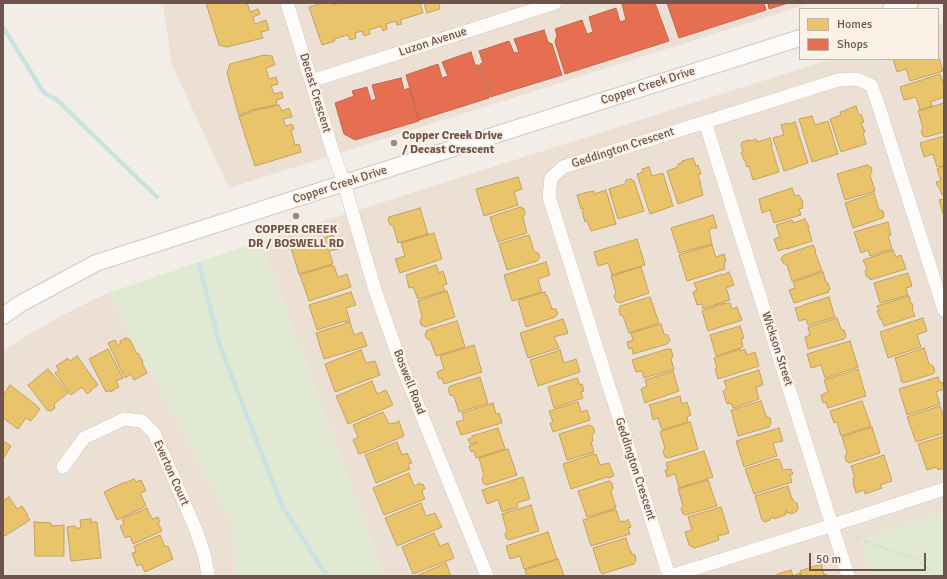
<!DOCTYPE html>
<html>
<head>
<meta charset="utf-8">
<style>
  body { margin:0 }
  #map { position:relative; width:947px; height:579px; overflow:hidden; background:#f3ede7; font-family:Signika,sans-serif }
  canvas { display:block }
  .frame { position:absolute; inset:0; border:4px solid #6e544b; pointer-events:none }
  .legend { position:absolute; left:799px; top:8px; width:140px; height:52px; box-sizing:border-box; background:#fdf2e7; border:1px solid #c4b3a9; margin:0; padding:5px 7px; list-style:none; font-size:12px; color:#6e544b }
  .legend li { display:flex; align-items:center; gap:8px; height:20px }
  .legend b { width:20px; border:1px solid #c4b3a9 }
  .scale { position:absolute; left:809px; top:553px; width:117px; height:18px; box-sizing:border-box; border:2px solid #6e544b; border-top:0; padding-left:5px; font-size:12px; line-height:14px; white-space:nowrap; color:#6e544b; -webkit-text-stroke:3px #fdf2e7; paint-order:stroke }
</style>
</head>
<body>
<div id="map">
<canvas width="947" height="579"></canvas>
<div class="frame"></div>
<ul class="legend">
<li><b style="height:11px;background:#e9c46a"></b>Homes</li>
<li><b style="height:11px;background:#e76f51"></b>Shops</li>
</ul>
<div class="scale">50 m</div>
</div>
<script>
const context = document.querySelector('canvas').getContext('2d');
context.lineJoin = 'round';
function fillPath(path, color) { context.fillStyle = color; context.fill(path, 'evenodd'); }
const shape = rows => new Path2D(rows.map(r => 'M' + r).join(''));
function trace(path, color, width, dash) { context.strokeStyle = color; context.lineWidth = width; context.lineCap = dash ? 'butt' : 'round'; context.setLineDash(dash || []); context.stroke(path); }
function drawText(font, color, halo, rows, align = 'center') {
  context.font = font + ' Signika,sans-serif'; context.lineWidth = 4; context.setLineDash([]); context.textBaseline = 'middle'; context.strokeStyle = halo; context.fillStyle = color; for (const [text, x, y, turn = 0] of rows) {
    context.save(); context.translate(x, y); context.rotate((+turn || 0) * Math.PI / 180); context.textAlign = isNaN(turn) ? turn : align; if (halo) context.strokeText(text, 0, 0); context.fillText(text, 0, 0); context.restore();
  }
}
const residential = shape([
  [163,3,811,3,229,188,172,65],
  [944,23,944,576,384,576,261,241,831,59,938,59,938,25],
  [108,293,233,526,236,576,3,576,3,351,26,336,49,323,76,308]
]);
const green = shape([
  [261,241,384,576,236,576,233,526,108,293],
  [944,512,944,576,872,576,860,539]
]);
const homes = shape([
  [206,3,247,3,250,12,258,9,260,14,253,17,255,24,266,20,269,30,261,32,263,38,227,47,219,45,206,3],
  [322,3,331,3,333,5,338,3,420,3,423,13,400,20,402,24,397,25,396,21,386,24,387,29,383,31,381,26,369,30,370,34,364,36,362,31,355,33,356,38,350,40,348,35,334,39,335,41,322,45,309,7,322,3],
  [424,3,443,3,439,4,440,9,427,13,424,3],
  [264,55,272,56,275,65,266,68,269,79,276,77,278,84,271,86,274,94,282,92,283,98,276,100,277,104,271,106,251,110,239,116,227,73,230,64,264,55],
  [938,55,943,71,910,81,906,69,897,72,893,59,938,59,938,55],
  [940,74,944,85,944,97,931,102,932,106,920,110,916,97,904,100,900,87,940,74],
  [944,103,944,132,926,137,923,136,921,131,923,128,918,111,944,103],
  [279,105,282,111,289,108,292,117,283,119,286,126,292,124,294,129,291,130,295,145,299,144,301,152,255,166,239,117,252,111,271,107,279,105],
  [856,106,859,115,861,114,864,122,861,123,865,132,863,133,866,144,841,152,830,119,841,115,840,112,845,111,845,110,856,106],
  [812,116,815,125,828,121,838,154,812,162,799,119,812,116],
  [795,122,808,163,784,171,773,138,784,135,781,125,788,123,789,124,795,122],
  [944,136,944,165,937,167,933,154,924,157,920,143,944,136],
  [770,138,772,145,771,145,779,172,753,180,749,166,747,167,745,160,744,160,741,152,743,152,741,145,742,142,749,140,751,141,756,139,757,142,770,138],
  [693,158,696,166,698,165,701,174,698,175,701,184,700,184,703,195,678,204,667,171,678,167,678,164,682,163,682,161,693,158],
  [867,165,871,167,872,171,870,175,875,191,845,200,837,174,867,165],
  [944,166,944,195,942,195,939,187,938,187,936,182,941,181,937,169,944,166],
  [649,167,652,176,663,173,673,206,650,214,637,174,643,172,642,169,649,167],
  [518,177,522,189,514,192,518,205,484,216,476,189,518,177],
  [631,179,634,181,644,211,618,219,609,189,625,184,626,180,631,179],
  [792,188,795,196,799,195,803,202,802,203,803,208,799,209,801,215,774,223,770,210,762,213,759,199,792,188],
  [606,190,616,224,591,231,587,221,585,222,582,211,583,210,583,208,581,209,577,195,588,192,589,192,594,191,594,194,606,190],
  [874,193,879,210,883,211,884,215,883,218,853,228,845,203,874,193],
  [944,199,944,214,943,214,939,200,944,199],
  [520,207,524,209,525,213,523,218,527,233,498,242,490,217,520,207],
  [420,208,428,234,398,243,393,226,390,225,388,220,389,217,420,208],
  [713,215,717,228,711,228,711,229,709,230,712,244,679,253,671,228,713,215],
  [805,219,809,227,808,227,812,241,787,249,787,248,778,251,774,239,780,237,776,225,792,220,793,223,805,219],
  [888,222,891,235,888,236,892,249,870,256,868,250,861,253,854,232,888,222],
  [434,233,442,259,400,273,395,259,405,256,401,243,434,233],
  [333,235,338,249,329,251,333,264,299,274,291,248,333,235],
  [529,235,534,251,538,253,540,257,537,261,507,270,499,244,529,235],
  [637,239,645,265,612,275,608,263,598,266,594,252,637,239],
  [712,245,716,257,724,254,726,262,724,263,725,269,687,281,679,255,712,245],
  [813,245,816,251,815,252,822,271,792,281,787,265,783,263,781,258,784,255,813,245],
  [893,250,896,257,901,255,906,269,870,280,870,278,867,277,865,271,867,269,863,260,893,250],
  [546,262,550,275,538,279,542,292,512,301,504,275,546,262],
  [331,265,331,267,334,266,338,277,347,274,351,287,309,301,300,275,331,265],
  [436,265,439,273,443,271,447,284,443,285,445,291,418,299,413,287,409,288,406,275,436,265],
  [641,267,649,293,619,303,616,301,614,296,616,293,611,276,641,267],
  [729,272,734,285,726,288,730,300,703,309,702,304,697,305,693,292,697,290,694,283,723,274,723,275,729,272],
  [823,272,826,282,828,283,830,289,828,291,829,292,794,303,789,290,795,288,793,282,823,272],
  [908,273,912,286,906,288,908,295,880,303,874,283,908,273],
  [447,291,455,317,425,327,421,325,420,321,422,317,418,301,447,291],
  [351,292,356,305,346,308,350,321,345,322,345,321,317,330,309,305,351,292],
  [545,292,546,296,547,295,552,309,556,309,558,314,555,317,526,327,518,300,545,292],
  [909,296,911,304,912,303,913,309,912,309,915,316,884,326,881,319,880,319,877,311,879,311,877,306,909,296],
  [650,297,659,323,629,333,623,316,620,315,619,310,620,306,650,297],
  [829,297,835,317,808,325,806,319,799,321,795,308,803,306,803,305,829,297],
  [725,303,725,304,730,303,732,309,737,307,742,320,708,331,702,311,725,303],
  [837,318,841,329,844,330,846,336,844,339,808,349,805,337,810,335,808,327,837,318],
  [923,318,927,331,917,335,921,347,888,358,880,332,923,318],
  [563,319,568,333,554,337,559,348,528,358,520,333,563,319],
  [457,321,465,347,436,356,430,340,427,339,425,335,427,330,457,321],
  [350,322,354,335,362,332,367,346,324,359,316,333,350,322],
  [661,324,664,334,668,335,670,341,667,344,633,354,632,348,629,349,627,342,633,340,631,333,661,324],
  [740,326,744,338,741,339,743,347,716,356,710,335,740,326],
  [126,338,130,340,137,354,138,353,143,362,142,363,147,373,134,380,131,374,125,378,108,343,115,340,118,346,120,345,120,341,126,338],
  [850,341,858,367,825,378,821,365,811,368,807,354,850,341],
  [474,345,482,372,444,384,442,378,439,379,437,372,444,369,440,356,474,345],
  [924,348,929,364,933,366,935,371,933,374,903,383,901,380,900,375,895,358,924,348],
  [108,349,123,378,116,381,119,387,110,392,110,390,106,392,89,359,108,349],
  [667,349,671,349,673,356,671,359,674,369,644,378,642,371,636,372,632,360,635,359,667,349],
  [740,349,740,351,745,349,747,355,755,352,759,366,718,379,715,369,717,368,714,358,740,349],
  [361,350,366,363,375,361,380,375,335,392,325,364,361,350],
  [560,350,564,363,576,359,580,372,538,386,530,360,560,350],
  [77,356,98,385,91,390,91,391,87,394,82,387,71,395,55,373,59,370,56,366,68,358,70,361,77,356],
  [48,369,68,393,54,404,55,408,51,411,47,410,28,385,48,369],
  [858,369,866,396,828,408,826,402,823,403,821,395,828,392,824,380,858,369],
  [759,370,763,385,756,387,759,399,733,408,731,403,727,404,723,391,727,389,724,381,759,370],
  [673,371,679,391,645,403,641,389,647,386,645,380,673,371],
  [480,377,488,403,459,412,454,396,450,395,448,389,450,386,480,377],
  [938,377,940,383,942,382,944,388,944,389,936,392,940,404,907,415,899,389,938,377],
  [577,378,580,385,582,384,584,391,581,392,583,398,554,408,548,387,577,378],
  [372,381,377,394,386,390,393,405,348,424,336,396,372,381],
  [10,385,36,405,36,406,40,409,31,421,26,418,18,429,3,418,3,395,10,385],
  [680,396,682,404,687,402,691,415,687,417,688,422,662,430,658,418,653,420,651,413,652,412,649,405,680,396],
  [761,401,766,416,770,418,771,423,769,427,738,436,731,410,761,401],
  [862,401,871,426,841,436,837,422,834,423,830,411,862,401],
  [578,402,581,412,587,410,590,420,553,432,550,423,553,422,549,411,578,402],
  [493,403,496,414,499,413,502,423,461,435,456,422,464,420,462,413,493,403],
  [940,406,944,418,944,433,916,442,907,417,940,406],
  [383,412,389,424,393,423,393,424,399,421,404,436,364,453,364,452,359,454,353,440,358,437,353,425,383,412],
  [690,422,698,449,668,458,665,457,663,452,665,448,660,432,690,422],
  [589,425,593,427,595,432,592,435,593,441,591,442,594,452,567,460,559,434,589,425],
  [872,427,880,453,849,463,846,461,845,457,847,453,842,437,872,427],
  [498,428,505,449,476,458,474,451,471,452,469,446,478,443,477,442,470,444,468,439,472,438,472,436,498,428],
  [779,428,783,441,773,443,777,456,744,467,736,441,779,428],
  [944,436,944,468,938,470,937,467,927,470,918,444,944,436],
  [3,441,11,446,3,459,3,441],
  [397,442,402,455,407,453,412,463,408,464,410,469,376,483,365,455,397,442],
  [508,449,517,475,486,485,483,483,482,478,484,475,479,458,508,449],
  [704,451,713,477,679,488,675,474,667,477,665,470,668,470,666,463,704,451],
  [593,454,593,455,596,454,600,465,609,463,614,476,608,478,607,477,571,489,563,464,593,454],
  [884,455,892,481,880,485,882,488,865,494,864,490,856,493,853,483,854,483,853,478,855,478,851,466,884,455],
  [776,459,776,460,779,459,783,470,791,469,793,474,790,475,792,482,754,494,745,469,776,459],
  [409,473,414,486,420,483,420,485,423,484,425,489,422,490,423,492,422,492,425,499,384,515,373,488,409,473],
  [523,477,530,499,517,503,518,507,502,512,498,500,487,504,482,490,523,477],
  [134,479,136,482,141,480,146,491,140,493,146,506,117,520,104,492,125,482,125,483,134,479],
  [708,480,717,506,686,515,683,514,681,509,683,506,678,489,708,480],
  [609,481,612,483,613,488,611,492,616,508,587,517,578,491,609,481],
  [788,486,792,499,793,499,794,502,797,503,798,509,796,512,791,514,787,512,786,510,787,513,785,513,785,515,774,519,773,517,772,517,770,520,765,522,762,520,755,496,788,486],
  [9,497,17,509,22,506,28,515,27,516,30,520,3,537,3,501,9,497],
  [421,503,426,516,435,513,442,527,397,546,385,518,421,503],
  [531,505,539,531,509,540,506,538,505,534,507,531,502,514,531,505],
  [721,507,729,533,718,536,719,540,701,546,694,548,689,545,685,532,692,530,688,517,721,507],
  [147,508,152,519,158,517,160,522,158,523,162,531,133,544,130,536,125,538,120,526,124,524,122,519,147,508],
  [613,510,614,511,616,510,620,522,624,521,625,522,628,519,631,527,628,528,630,534,591,546,583,520,613,510],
  [91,519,91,522,97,522,101,558,71,561,67,527,75,526,75,528,81,528,80,520,91,519],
  [34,522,51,523,51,526,64,525,64,556,35,556,34,522],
  [548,532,557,559,524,569,520,556,510,559,506,546,548,532],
  [434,533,440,546,448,543,454,558,413,574,402,547,434,533],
  [160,535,165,547,168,546,173,559,145,572,141,564,137,566,132,553,136,552,134,546,160,535],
  [626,538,630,551,631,551,632,554,635,555,636,560,634,564,602,574,600,571,593,548,626,538],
  [558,559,564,576,527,576,525,570,558,559],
  [446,563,451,576,416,576,446,563],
  [821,564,824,575,826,574,827,576,802,576,800,571,821,564],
  [791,570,793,576,800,573,801,576,777,576,777,574,791,570]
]);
const shops = shape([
  [625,3,656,3,655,3,669,41,565,74,555,42,557,35,555,29,582,20,587,34,593,32,589,17,616,8,620,22,626,20,622,4,625,3],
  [667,3,764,3,766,10,679,38,667,3],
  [768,3,788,3,769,9,768,3],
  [544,30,548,42,552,44,562,75,490,97,480,64,483,63,479,51,509,41,514,53,519,52,514,39,544,30],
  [471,52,475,65,479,65,489,98,419,120,406,75,438,64,442,78,448,76,442,62,471,52],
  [401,78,404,90,409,88,419,121,355,140,344,134,335,103,354,96,352,91,367,87,371,101,376,99,372,85,401,78]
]);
const stream = shape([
  [3,27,44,93,56,99,157,197],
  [199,265,220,346,282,506,327,576]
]);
const path = shape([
  [857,538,868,542,919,561,926,566,933,573,934,576]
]);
const minor = shape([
  [287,3,333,152,344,183,375,290,401,364,487,576],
  [311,81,555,3],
  [705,122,848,576],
  [63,467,84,438,124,419,142,421,154,433,196,530,205,557,208,576],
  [669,576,549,197,551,178,563,167,838,80,857,79,871,85,877,101,944,310],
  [671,576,833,525,944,489]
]);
const tertiary = shape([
  [891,9,910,3],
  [3,316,20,304,96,263,344,183,800,38]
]);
const markers = [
  [394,143,4,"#9d8a82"],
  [296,216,4,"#9d8a82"]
];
const streetNames = [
  ["Luzon Avenue",433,42,-18],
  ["Copper Creek Drive",648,86,-18],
  ["Decast Crescent",315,93,73],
  ["Geddington Crescent",623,148,-18],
  ["Copper Creek Drive",340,185,-18],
  ["Wickson Street",777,349,72],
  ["Boswell Road",409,382,69],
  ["Geddington Crescent",635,469,72],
  ["Everton Court",171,473,66]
];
const poiNames = [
  ["Copper Creek Drive",402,136],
  ["/ Decast Crescent",402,150],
  ["COPPER CREEK",296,230,"center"],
  ["DR / BOSWELL RD",296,244,"center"]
];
fillPath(residential, '#ecdfd4');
fillPath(green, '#e1e9d3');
fillPath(homes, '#e9c46a');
trace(homes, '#c4a261', 1);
fillPath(shops, '#e76f51');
trace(shops, '#c3674f', 1);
trace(stream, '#cae2e2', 4.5);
trace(minor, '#d0c9c3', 14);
trace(tertiary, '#d0c9c3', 18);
trace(path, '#d5cdc9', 2.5, [1, 3]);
trace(minor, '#fdfcfb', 13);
trace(tertiary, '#fdfcfb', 16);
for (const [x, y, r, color] of markers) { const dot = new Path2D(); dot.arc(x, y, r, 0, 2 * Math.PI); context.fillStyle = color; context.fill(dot); trace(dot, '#fdf2e7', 1.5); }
drawText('12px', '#6e544b', '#fdf2e7', streetNames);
drawText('bold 12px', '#6e544b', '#fdf2e7', poiNames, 'left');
</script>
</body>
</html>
